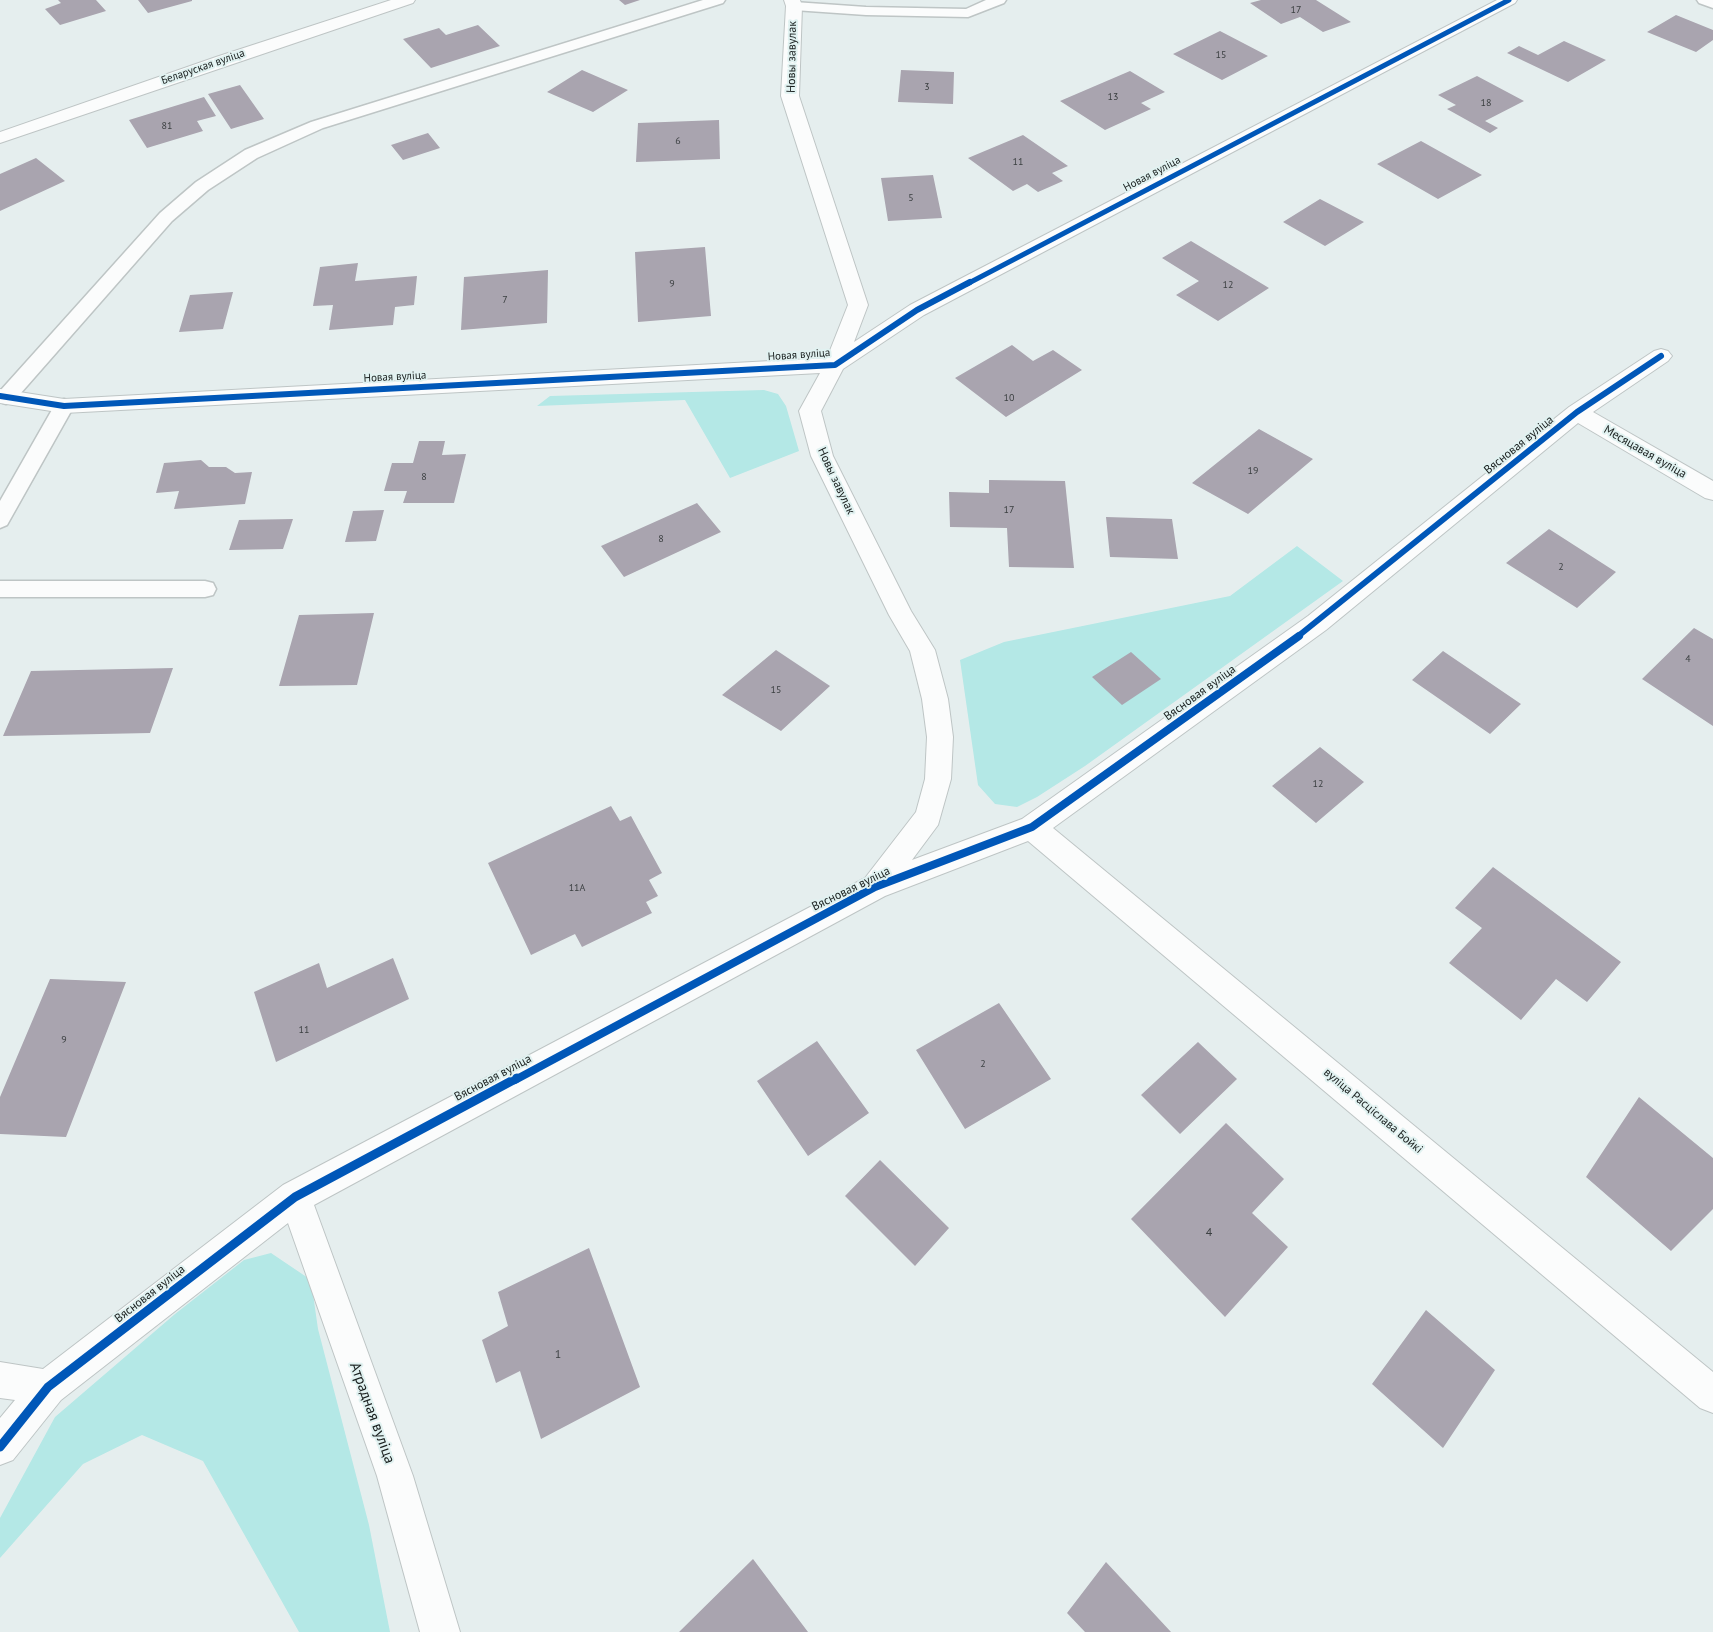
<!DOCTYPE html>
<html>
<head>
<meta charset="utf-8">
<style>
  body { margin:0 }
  canvas { display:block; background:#e5eeee }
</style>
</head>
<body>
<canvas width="1713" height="1632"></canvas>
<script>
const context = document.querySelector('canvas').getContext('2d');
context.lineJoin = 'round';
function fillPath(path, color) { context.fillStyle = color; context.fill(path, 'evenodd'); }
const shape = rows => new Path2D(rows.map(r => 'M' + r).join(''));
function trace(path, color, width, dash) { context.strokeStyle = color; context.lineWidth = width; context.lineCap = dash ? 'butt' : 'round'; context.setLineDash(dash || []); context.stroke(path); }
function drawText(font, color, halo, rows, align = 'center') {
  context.font = font + ' "PT Sans",sans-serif'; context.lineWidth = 4; context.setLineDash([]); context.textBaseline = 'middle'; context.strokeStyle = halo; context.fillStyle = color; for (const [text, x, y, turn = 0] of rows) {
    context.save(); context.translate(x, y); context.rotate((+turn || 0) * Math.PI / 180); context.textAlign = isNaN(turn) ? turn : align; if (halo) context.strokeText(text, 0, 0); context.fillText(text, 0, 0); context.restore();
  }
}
const green = shape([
  [764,390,778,394,786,406,799,451,730,478,685,400,537,406,550,396],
  [1297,546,1343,581,1085,766,1037,797,1017,807,995,804,978,785,960,660,1004,642,1230,596],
  [271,1253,311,1280,318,1329,369,1525,390,1632,299,1632,203,1461,142,1435,83,1464,0,1558,0,1518,55,1417,175,1314,244,1260]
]);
const building = shape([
  [58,0,96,0,106,11,60,25,45,9,61,3],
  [138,0,192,0,192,1,148,13],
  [619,0,640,0,625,5],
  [1261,0,1316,0,1351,22,1323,32,1300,17,1281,24,1250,3],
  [1676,15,1713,30,1713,40,1696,52,1647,32],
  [478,25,500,46,431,68,403,39,439,28,446,35],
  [1220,31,1268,56,1222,80,1173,54],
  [1564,41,1606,60,1568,82,1507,53,1519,46,1538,55],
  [582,70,628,90,593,112,547,92],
  [901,70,954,72,953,104,898,102],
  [1130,71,1165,92,1141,103,1151,109,1105,130,1060,101],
  [1477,76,1524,101,1485,121,1498,128,1490,133,1447,109,1456,105,1438,95],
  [240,85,264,119,231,129,208,94],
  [204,97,216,116,197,121,203,131,147,148,129,120],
  [719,120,720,159,636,162,638,123],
  [428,133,440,148,403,160,391,145],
  [1023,135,1068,166,1052,173,1063,181,1038,192,1027,184,1013,191,968,158],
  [1421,141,1482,175,1438,199,1377,164],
  [36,158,65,181,0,211,0,174],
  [933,175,942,218,888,221,881,178],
  [1320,199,1364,222,1325,246,1283,222],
  [1191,241,1269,288,1218,321,1176,295,1199,281,1162,258],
  [705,247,711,316,638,322,635,252],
  [358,263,355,281,417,276,414,305,395,307,393,325,329,330,333,305,313,306,320,267],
  [548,270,547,323,461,330,464,277],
  [233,292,223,329,179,332,190,295],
  [1012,345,1033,361,1053,350,1082,370,1006,417,955,378],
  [1259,429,1313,459,1248,514,1192,483],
  [419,441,445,441,442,455,466,454,454,503,403,503,407,491,384,491,392,463,413,463],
  [201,460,209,467,226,467,235,473,252,472,245,504,174,509,179,491,156,493,164,463],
  [989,480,1065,481,1074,568,1009,567,1007,528,950,527,949,492,989,493],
  [697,503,721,532,624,577,601,546],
  [384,510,376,541,345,542,353,511],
  [1106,517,1172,519,1178,559,1110,557],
  [293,519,283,549,229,550,239,520],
  [1549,529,1616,572,1577,608,1506,563],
  [374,613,357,685,279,686,299,615],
  [1694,628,1713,639,1713,726,1642,679],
  [776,650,830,686,781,731,722,695],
  [1443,651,1521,704,1490,734,1412,680],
  [1131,652,1161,679,1122,705,1092,677],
  [173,668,150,733,3,736,31,671],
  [1320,747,1364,782,1316,823,1272,786],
  [611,806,620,821,631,816,662,873,649,880,658,896,646,902,652,913,582,947,575,934,531,955,488,863],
  [1493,867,1621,962,1587,1002,1556,979,1521,1020,1449,963,1482,928,1455,908],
  [393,958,409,999,276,1062,254,992,319,963,327,988],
  [50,979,126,982,66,1137,0,1134,0,1097],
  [999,1003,1051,1079,965,1129,916,1050],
  [817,1041,869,1113,808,1156,757,1081],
  [1198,1042,1237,1079,1180,1134,1141,1095],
  [1639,1097,1713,1158,1713,1209,1671,1251,1586,1177],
  [1226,1123,1284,1179,1252,1213,1288,1247,1225,1317,1131,1219],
  [880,1160,949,1228,915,1266,845,1196],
  [589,1248,640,1387,541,1439,520,1371,496,1383,482,1340,508,1326,498,1292],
  [1426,1310,1495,1370,1443,1448,1372,1384],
  [753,1559,808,1632,679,1632],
  [1106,1562,1171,1632,1085,1632,1067,1613]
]);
const service = shape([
  [703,0,725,0,723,3,323,128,257,158,208,190,172,221,13,402,6,404,0,402,0,391,160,213,196,182,245,150,311,122,703,0],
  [986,0,1006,0,1004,3,968,17,866,15,794,10,789,9,787,6,789,3,794,2,866,7,966,9,986,0],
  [1697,0,1713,0,1713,8,1699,3,1697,0],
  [64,399,71,401,74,406,7,525,0,528,0,501,57,401,64,399],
  [0,581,205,581,213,583,216,589,213,595,205,597,0,597,0,581]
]);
const minor = shape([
  [391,0,415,0,413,3,0,143,0,132,216,57,391,0],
  [784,0,800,0,802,6,799,96,868,305,854,342,910,305,1497,0,1517,0,1515,3,924,315,843,369,821,411,833,456,911,611,935,650,948,699,953,737,951,779,938,825,912,860,1022,819,1308,616,1569,407,1654,351,1661,349,1668,351,1672,356,1668,361,1593,412,1713,481,1713,500,1705,498,1578,423,1326,630,1053,828,1713,1372,1713,1413,1700,1408,1028,841,885,896,314,1205,413,1476,460,1632,420,1632,377,1476,288,1223,61,1400,13,1460,0,1465,0,1418,15,1400,0,1398,0,1362,43,1369,283,1185,865,878,916,812,925,779,927,737,922,699,910,651,889,615,811,456,799,411,820,373,64,413,0,403,0,389,64,399,827,358,848,305,781,96,786,6,784,0]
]);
const cyclewayFar3 = shape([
  [967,284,1509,0]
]);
const cyclewayFar2 = shape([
  [0,396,64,406,835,365,917,310,970,282],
  [1297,637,1577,412,1661,356]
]);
const cyclewayFar1 = shape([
  [515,1080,875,887,1032,827,1299,636]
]);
const cycleway = shape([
  [0,1447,48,1387,295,1197,517,1078]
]);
const numberNames = [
  ["17",1296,10],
  ["15",1221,55],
  ["3",927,87],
  ["13",1113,97],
  ["18",1486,103],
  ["81",167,126],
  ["6",678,141],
  ["11",1018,162],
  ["5",911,198],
  ["9",672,284],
  ["12",1228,285],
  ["7",505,300],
  ["10",1009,398],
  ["19",1253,471],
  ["8",424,477],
  ["17",1009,510],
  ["8",661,539],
  ["2",1561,567],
  ["4",1688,659],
  ["15",776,690],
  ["12",1318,784],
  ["11А",577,888],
  ["11",304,1030],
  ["9",64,1040],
  ["2",983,1064]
];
const farStreetnames = [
  ["Беларуская вуліца",203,67,-19],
  ["Новая вуліца",1152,174,-28],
  ["Новая вуліца",799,355,-4],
  ["Новая вуліца",395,377,-3]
];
const streetNames = [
  ["Новы завулак",792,57,-89],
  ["Вясновая вуліца",1519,445,-39],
  ["Месяцавая вуліца",1645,452,30],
  ["Новы завулак",836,481,65],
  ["Вясновая вуліца",1200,693,-36],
  ["Вясновая вуліца",851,889,-26],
  ["Вясновая вуліца",493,1078,-28],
  ["вуліца Расціслава Бойкі",1373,1111,40],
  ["Вясновая вуліца",150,1294,-38]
];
const nearNumbernames = [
  ["4",1209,1233],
  ["1",558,1355]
];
const nearStreetnames = [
  ["Атрадная вуліца",372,1413,70]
];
fillPath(green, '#b4e8e6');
fillPath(building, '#a9a4af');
trace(service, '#bec5c5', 3);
trace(minor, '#bec5c5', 2);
fillPath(service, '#fbfcfc');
fillPath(minor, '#fbfcfc');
trace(cyclewayFar3, '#0057b8', 5);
trace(cyclewayFar2, '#0057b8', 6);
trace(cyclewayFar1, '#0057b8', 8);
trace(cycleway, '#0057b8', 9);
drawText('10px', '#3c4042', null, numberNames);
drawText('11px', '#181e1d', '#e1f2f1', farStreetnames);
drawText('12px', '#181e1d', '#e1f2f1', streetNames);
drawText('12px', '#3c4042', null, nearNumbernames);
drawText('15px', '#181e1d', '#e1f2f1', nearStreetnames);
</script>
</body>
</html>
